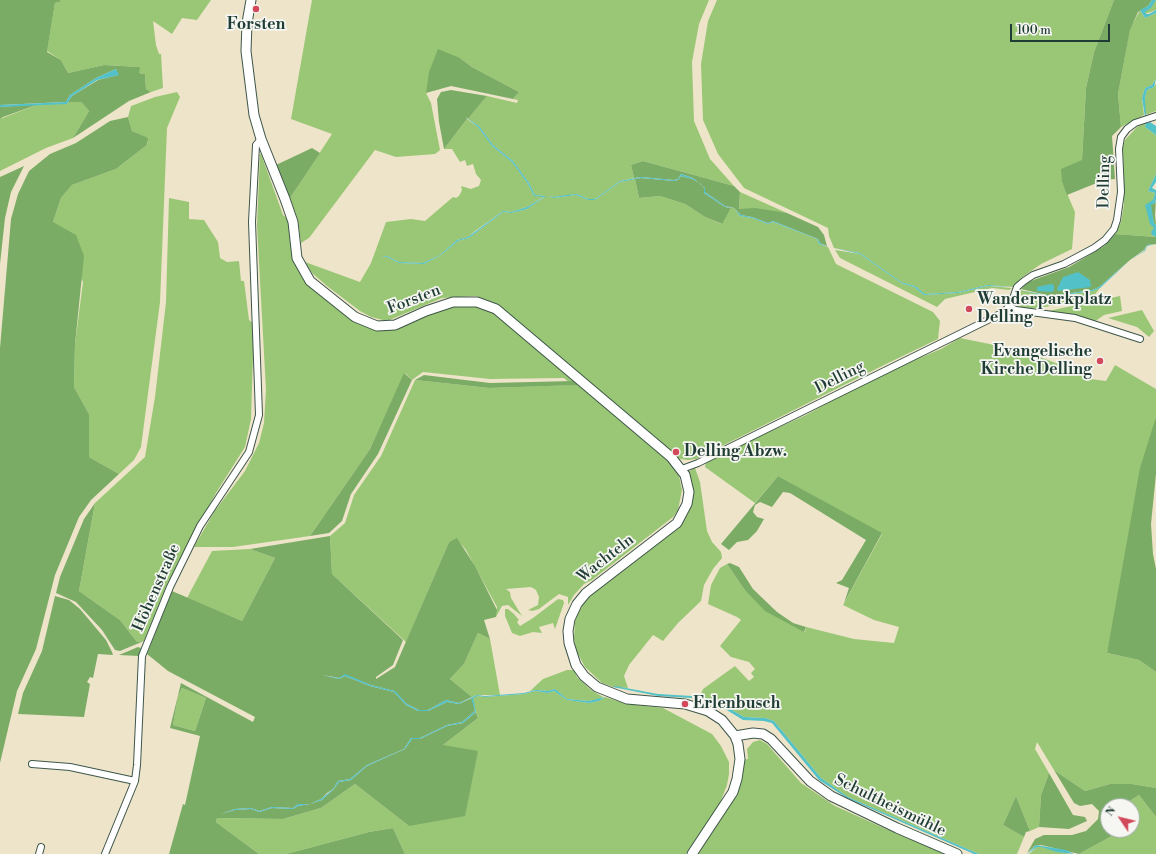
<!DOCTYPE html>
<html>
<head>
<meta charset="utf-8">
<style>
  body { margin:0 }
  #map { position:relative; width:1156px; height:854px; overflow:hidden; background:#eee4ca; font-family:"Libre Bodoni",serif }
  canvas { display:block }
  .north { position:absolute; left:1100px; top:798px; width:40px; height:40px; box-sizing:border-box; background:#f6f6f2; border:1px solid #a0aca6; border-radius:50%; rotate:305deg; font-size:11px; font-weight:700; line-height:16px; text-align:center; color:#1f3d34 }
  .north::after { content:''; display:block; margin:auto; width:14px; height:18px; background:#d1495b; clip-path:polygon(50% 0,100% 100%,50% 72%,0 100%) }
  .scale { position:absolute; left:1010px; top:24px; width:100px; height:18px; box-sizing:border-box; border:2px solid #1f3d34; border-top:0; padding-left:5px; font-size:12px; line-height:14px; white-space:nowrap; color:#1f3d34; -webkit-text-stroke:3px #f6f6f2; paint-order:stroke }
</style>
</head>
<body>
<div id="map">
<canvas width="1156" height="854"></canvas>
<div class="north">N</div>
<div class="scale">100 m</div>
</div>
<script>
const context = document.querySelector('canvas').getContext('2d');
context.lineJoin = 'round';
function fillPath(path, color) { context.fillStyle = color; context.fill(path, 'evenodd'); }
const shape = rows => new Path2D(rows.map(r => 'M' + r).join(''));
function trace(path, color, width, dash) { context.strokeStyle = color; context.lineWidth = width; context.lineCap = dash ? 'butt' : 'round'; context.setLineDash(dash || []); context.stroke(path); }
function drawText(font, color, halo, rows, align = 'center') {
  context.font = font + ' "Libre Bodoni",serif'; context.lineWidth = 3.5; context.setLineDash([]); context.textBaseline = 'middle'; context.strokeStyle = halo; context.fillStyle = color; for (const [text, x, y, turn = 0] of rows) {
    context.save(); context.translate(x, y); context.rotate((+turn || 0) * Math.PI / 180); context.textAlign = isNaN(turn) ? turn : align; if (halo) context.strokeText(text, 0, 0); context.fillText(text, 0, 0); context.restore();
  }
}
const green = shape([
  [60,0,211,0,197,20,182,18,172,34,153,21,156,45,159,54,161,54,163,88,151,92,146,89,145,74,139,73,139,67,104,65,68,73,61,60,47,51,55,3,60,2],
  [312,0,709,0,699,24,692,62,694,121,710,159,734,186,643,161,631,165,634,178,620,181,595,199,588,199,577,194,554,197,535,195,529,183,513,161,493,145,479,126,468,119,487,96,517,103,518,100,513,99,519,92,472,67,460,58,426,93,431,103,440,150,435,154,396,157,375,150,309,238,301,243,298,220,290,198,332,134,291,119],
  [717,0,1114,0,1094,52,1086,88,1082,160,1062,182,1075,212,1072,249,1041,264,1021,278,1014,287,988,285,958,292,925,294,915,286,901,282,860,253,834,248,829,236,828,228,744,188,718,154,703,120,701,64,708,21],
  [1156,0,1156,10,1145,14,1145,12],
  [1140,10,1145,18,1156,13,1156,79,1152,85,1145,88,1142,98,1144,115,1121,127,1118,94,1130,29],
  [1156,83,1156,111,1145,115,1145,98,1147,90,1154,87],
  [177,92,180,97,167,128,160,302,141,447,134,460,119,474,89,457,89,414,74,387,75,344,83,282,53,222,61,198,72,185,116,169,147,145,148,142,143,136,132,131,128,117,131,106,155,97],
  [68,102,81,102,89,111,73,138,46,148,0,171,0,119,39,104,67,104],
  [467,119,478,127,492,146,512,162,528,184,534,196,545,196,527,207,511,212,503,211,475,231,468,237,457,240,440,255,423,263,399,262,387,256,381,257,387,257,399,263,424,264,441,255,458,241,469,238,503,212,511,213,527,209,546,196,554,198,576,195,588,200,595,200,620,182,635,179,639,198,660,196,685,204,705,217,721,224,731,208,734,208,740,216,752,218,768,224,773,222,817,239,819,244,828,247,836,264,933,312,940,321,938,339,884,365,696,459,688,460,680,459,495,303,476,296,442,298,387,321,371,317,360,311,327,286,312,273,305,262,360,282,371,263,386,222,411,219,425,221,453,197,456,198,459,196,462,190,461,186,471,189,479,186,481,180,476,174,473,164,467,166,465,160,460,162,452,149,444,149],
  [1146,123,1145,127,1156,135,1156,174,1148,191,1155,193,1153,201,1154,229,1152,235,1156,237,1115,234,1121,222,1124,205,1123,148,1125,140,1137,127],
  [260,154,261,154,283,215,289,220,299,267,369,327,461,303,488,308,666,456,664,458,671,464,679,476,682,490,678,510,673,517,592,580,584,584,574,595,568,605,568,597,559,594,539,609,532,611,528,610,538,605,539,597,536,590,531,587,506,589,510,592,511,598,522,616,508,605,502,606,496,617,497,607,466,550,457,539,449,542,406,642,332,574,330,536,345,523,354,495,381,456,415,380,489,388,572,385,564,378,490,379,423,372,412,380,405,373,370,449,310,536,233,547,194,547,214,512,245,471,259,443,264,423,266,390,257,225],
  [740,192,787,213,739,209],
  [169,198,189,202,189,219,204,220,218,242,220,258,227,262,239,261,241,281,244,281,249,320,254,324,251,419,245,447,216,493,168,582,144,641,137,642,120,620,79,591,95,503,145,457,155,397,166,302],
  [835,250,860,254,901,283,914,287,924,295,958,293,988,286,1012,288,1009,290,992,288,945,299,937,307,840,258],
  [1100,288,1093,297,1040,308,1020,308,1018,306,1016,299,1020,290,1051,297,1093,291],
  [1120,296,1122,311,1104,315,1094,322,1076,316,1048,312,1048,311],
  [1142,310,1154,331,1149,337,1137,327,1108,318],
  [960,338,1024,351,1082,373,1082,378,1106,381,1115,365,1156,389,1156,417,1107,653,1139,660,1156,672,1156,788,1132,784,1110,784,1085,791,1054,770,1037,742,1035,749,1049,773,1041,795,1039,827,1030,831,1016,796,1003,825,1024,837,1017,854,979,854,848,797,821,778,774,721,765,718,744,717,718,702,700,696,703,689,735,666,749,681,754,677,751,673,755,669,749,662,731,657,720,646,741,620,737,617,708,604,711,585,720,568,727,564,744,589,805,632,806,627,854,639,894,643,899,627,874,620,843,605,882,534,778,476,755,503,705,467,706,461,806,415,828,403,903,365,941,349],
  [695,468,700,482,707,531,712,542,721,552,722,558,713,569,704,585,701,601,678,623,663,641,653,635,629,665,624,676,628,688,613,687,602,683,585,667,577,652,574,639,575,622,578,612,592,593,679,524,688,472],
  [250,549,275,558,242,621,187,598,212,551],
  [558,599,563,600,564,603,555,629,553,623,539,627,542,633,533,632,520,636,512,633,505,616,505,609,508,609,514,614,519,620,517,622,520,626,533,618],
  [478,633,490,639,500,695,477,695,472,697,450,679,464,664],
  [567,670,574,670,577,677,591,690,603,697,599,699,589,701,567,699,555,689,548,691,536,690,530,691,543,679],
  [182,688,206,698,195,731,173,725,178,696],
  [536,691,548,693,554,691,567,700,589,703,599,701,605,697,627,704,663,708,712,734,721,746,729,762,729,774,727,785,720,803,686,854,405,854,393,828,369,832,286,854,259,854,216,822,217,818,283,819,321,808,355,784,409,826,443,745,478,718,472,698,478,696,485,697,524,694],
  [760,740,767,744,801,783,835,806,886,829,946,854,694,854,725,808,742,760,748,759,747,749,753,742],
  [1139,795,1156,817,1156,854,1079,854,1112,836,1111,830,1132,830,1132,806,1122,806],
  [1037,847,1041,847,1070,854,1029,854]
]);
const forest = shape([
  [0,0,60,0,60,2,55,3,47,52,61,60,68,73,104,65,139,67,140,68,139,73,145,74,146,89,151,92,129,101,73,138,89,111,81,102,68,102,72,96,98,80,118,75,116,69,96,78,70,95,66,102,0,105],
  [1114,0,1152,0,1148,6,1138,12,1130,30,1118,94,1121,127,1112,136,1115,179,1104,180,1067,195,1062,182,1061,169,1082,160,1086,88,1094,52],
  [438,49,460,58,472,67,519,92,513,99,451,86,426,93,429,72],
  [451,90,487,96,468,119,466,117,467,119,444,149,439,122,437,99,441,92],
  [39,104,3,117,0,119,0,107],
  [128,117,132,131,146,137,148,139,147,145,116,169,72,185,61,198,53,222,76,235,84,256,75,344,74,387,89,414,89,457,119,474,91,500,79,517,55,575,36,649,17,691,0,763,0,348,11,219,18,194,29,171,50,154,76,143,110,121],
  [312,148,320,153,290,198,276,165],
  [643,161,734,186,740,192,739,209,755,208,787,213,818,227,824,235,827,246,820,243,818,239,773,221,768,223,752,217,741,215,734,208,725,206,705,192,705,188,693,178,681,174,678,179,674,180,641,177,634,178,631,165],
  [24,166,11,192,5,218,0,264,0,177],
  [681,176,692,179,701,184,704,188,704,193,725,207,731,208,722,224,705,217,685,204,660,196,639,198,635,179,641,178,674,181,678,180],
  [1156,199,1155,215,1156,225,1154,223,1151,205,1155,203],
  [1115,234,1156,237,1156,244,1147,245,1144,250,1130,260,1099,287,1092,290,1051,296,1021,289,1028,282,1069,267,1086,257,1104,246],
  [404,373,412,380,378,454,351,494,342,521,329,533,310,536,370,449],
  [424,375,490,383,573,381,578,385,489,388,415,380],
  [1156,417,1156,474,1151,524,1153,554,1156,569,1156,672,1139,660,1107,653,1140,468],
  [778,476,882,533,844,603,849,588,836,583,842,580,866,540,790,493,783,492,772,507,760,502,755,505,753,512,757,517,764,519,757,531,748,540,737,542,729,550,721,544],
  [95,503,79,591,120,620,137,642,144,641,120,651,115,650,102,630,76,602,56,593,60,577,84,519],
  [330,536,332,574,403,640,393,665,376,677,376,679,395,667,449,542,457,538,475,566,497,610,496,617,484,620,490,639,478,633,464,664,450,679,472,697,459,703,446,700,428,710,419,710,407,704,394,691,371,685,345,675,339,678,323,675,339,679,345,676,370,686,394,692,406,705,418,711,428,711,447,702,459,704,472,698,475,711,462,722,447,725,420,738,411,738,404,749,367,765,350,779,338,781,333,789,327,793,321,799,310,804,298,804,293,808,272,807,259,811,251,808,235,809,221,814,235,810,251,809,259,812,272,808,293,809,298,806,310,804,322,800,333,790,339,782,351,780,367,766,405,749,412,739,420,739,447,726,463,723,476,712,478,718,443,745,478,751,465,816,409,826,355,784,321,808,283,819,217,818,216,822,259,854,169,854,183,804,185,805,200,736,170,728,181,683,253,722,255,717,168,671,147,654,172,591,242,621,275,558,250,549],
  [182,688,206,698,195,731,173,725,178,696],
  [730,563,739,567,753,589,777,612,793,623,806,627,804,632,765,611,744,589,727,564],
  [55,596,69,600,80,609,106,640,112,652,113,655,98,654,93,678,90,677,87,682,90,684,84,717,18,714,23,693,42,651],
  [138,647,141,648,139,656,119,655],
  [1054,770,1085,791,1110,784,1132,784,1156,788,1156,817,1139,795,1122,806,1108,806,1108,830,1111,830,1112,836,1079,854,1041,845,1036,845,1027,853,1035,839,1044,835,1072,835,1086,831,1098,819,1099,811,1092,804,1080,806,1074,803],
  [1049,773,1073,815,1085,817,1087,821,1069,829,1039,827,1041,795],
  [1016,796,1030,831,1026,832,1024,837,1003,825],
  [393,828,405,854,286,854,369,832]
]);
const water = shape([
  [1152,0,1156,0,1151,8,1145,12,1146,14,1149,14,1156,10,1156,13,1145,18,1140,10,1148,6],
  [116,69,119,75,97,80,72,96,67,104,0,107,0,105,66,102,70,95,96,78],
  [1156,79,1154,87,1147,90,1145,98,1146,116,1148,123,1150,122,1156,126,1156,135,1145,127,1146,123,1142,98,1145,88,1152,85],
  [466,117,479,126,493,145,513,161,529,183,535,195,554,197,566,195,577,194,588,199,595,199,620,181,641,177,674,180,678,179,681,174,693,178,705,188,705,192,725,206,734,208,741,215,752,217,768,223,773,221,818,239,820,243,828,247,819,244,817,239,773,222,768,224,752,218,740,216,734,208,725,207,704,193,704,188,701,184,692,179,681,176,678,180,674,181,641,178,620,182,595,200,588,200,576,195,554,198,546,196,527,209,511,213,503,212,469,238,458,241,441,255,424,264,399,263,387,257,381,257,387,256,399,262,423,263,440,255,457,240,468,237,503,211,511,212,527,207,544,197,534,196,528,184,512,162,492,146,478,127],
  [1156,174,1156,182,1152,188,1156,190,1156,199,1155,203,1151,205,1154,223,1156,225,1156,237,1152,235,1151,232,1154,228,1150,224,1145,205,1153,200,1155,193,1148,191],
  [1156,244,1147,246,1145,251,1130,260,1100,288,1093,291,1051,297,1041,295,1020,290,1051,296,1092,290,1099,287,1130,260,1144,251,1147,245],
  [834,248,860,253,901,282,915,286,925,294,958,292,988,285,1013,287,988,286,958,293,924,295,914,287,901,283,860,254],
  [1078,272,1090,280,1091,287,1058,291,1057,289,1063,277],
  [1051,284,1054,285,1054,290,1052,292,1037,291,1037,287],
  [345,674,371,685,395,691,407,704,419,710,428,710,446,700,459,703,477,695,485,696,524,693,536,690,548,691,555,689,567,699,589,701,605,697,599,701,589,703,567,700,554,691,548,693,536,691,524,694,485,697,478,696,473,698,476,712,463,723,447,726,420,739,412,739,405,749,367,766,351,780,339,782,333,790,322,800,310,804,298,806,293,809,272,808,259,812,251,809,235,810,221,814,235,809,251,808,259,811,272,807,293,808,298,804,310,804,321,799,333,789,338,781,350,779,367,765,404,749,411,738,420,738,447,725,462,722,475,711,471,698,459,704,447,702,428,711,418,711,406,705,394,692,370,686,345,676,339,679,323,676,339,678],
  [615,686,658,694,692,696,692,698,658,696,613,687],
  [700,696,718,702,744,717,765,718,774,721,821,778,848,797,979,854,974,854,847,798,819,780,772,723,764,721,743,720,717,704,700,699],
  [1036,845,1066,850,1074,854,1057,852,1041,847,1037,847,1027,854]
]);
const street = shape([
  [1009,307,1016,310,1075,318,1140,339],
  [682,469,698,463,1004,312,1011,304,1017,287,1024,281,1033,275,1064,264,1094,248,1105,240,1114,229,1117,220,1121,192,1119,149,1121,137,1127,129,1135,123,1156,116],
  [32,764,70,767,135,781],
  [39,854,41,847],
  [105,854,135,781,137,765,142,656,170,587,200,526,249,452,259,415,252,222,256,145,261,139]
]);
const secondary = shape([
  [251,0,247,23,246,51,254,115,261,139,285,199,293,222,297,258,310,281,355,317,377,326,395,325,426,311,453,302,477,302,496,309,671,457,685,475,689,492,687,504,677,523,586,593,577,604,570,619,568,631,569,643,576,665,584,676,597,687,627,699,685,704,708,711,722,720,735,736,738,744,740,759,737,779,733,792,692,854],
  [735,736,753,733,763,734,771,739,810,781,831,796,897,828,957,854]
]);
const markers = [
  [256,9,4,"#d1495b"],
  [969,309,4,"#d1495b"],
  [1100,361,4,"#d1495b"],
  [676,452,4,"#d1495b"],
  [685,704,4,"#d1495b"]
];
const poiNames = [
  ["Forsten",256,25,"center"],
  ["Wanderparkplatz",977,300],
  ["Delling",977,318],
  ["Evangelische",1092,352,"right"],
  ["Kirche Delling",1092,370,"right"],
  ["Delling Abzw.",684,452],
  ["Erlenbusch",693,704]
];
const streetNames = [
  ["Delling",1105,182,-89],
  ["Forsten",414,300,-21],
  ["Delling",840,378,-27],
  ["Wachteln",606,559,-38],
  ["Höhenstraße",157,588,-66],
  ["Schultheismühle",890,806,26]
];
fillPath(green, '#9ac775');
fillPath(forest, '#7bac66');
fillPath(water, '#53c1c8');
trace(street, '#3e564a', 8);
trace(secondary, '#3e564a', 11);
trace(street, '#fff', 6);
trace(secondary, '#fff', 9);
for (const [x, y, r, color] of markers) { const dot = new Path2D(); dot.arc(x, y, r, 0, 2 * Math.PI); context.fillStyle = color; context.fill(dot); trace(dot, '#f6f6f2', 1.5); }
drawText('bold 16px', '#1f3d34', '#f6f6f2', poiNames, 'left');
drawText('16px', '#1f3d34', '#f6f6f2', streetNames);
</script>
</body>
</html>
